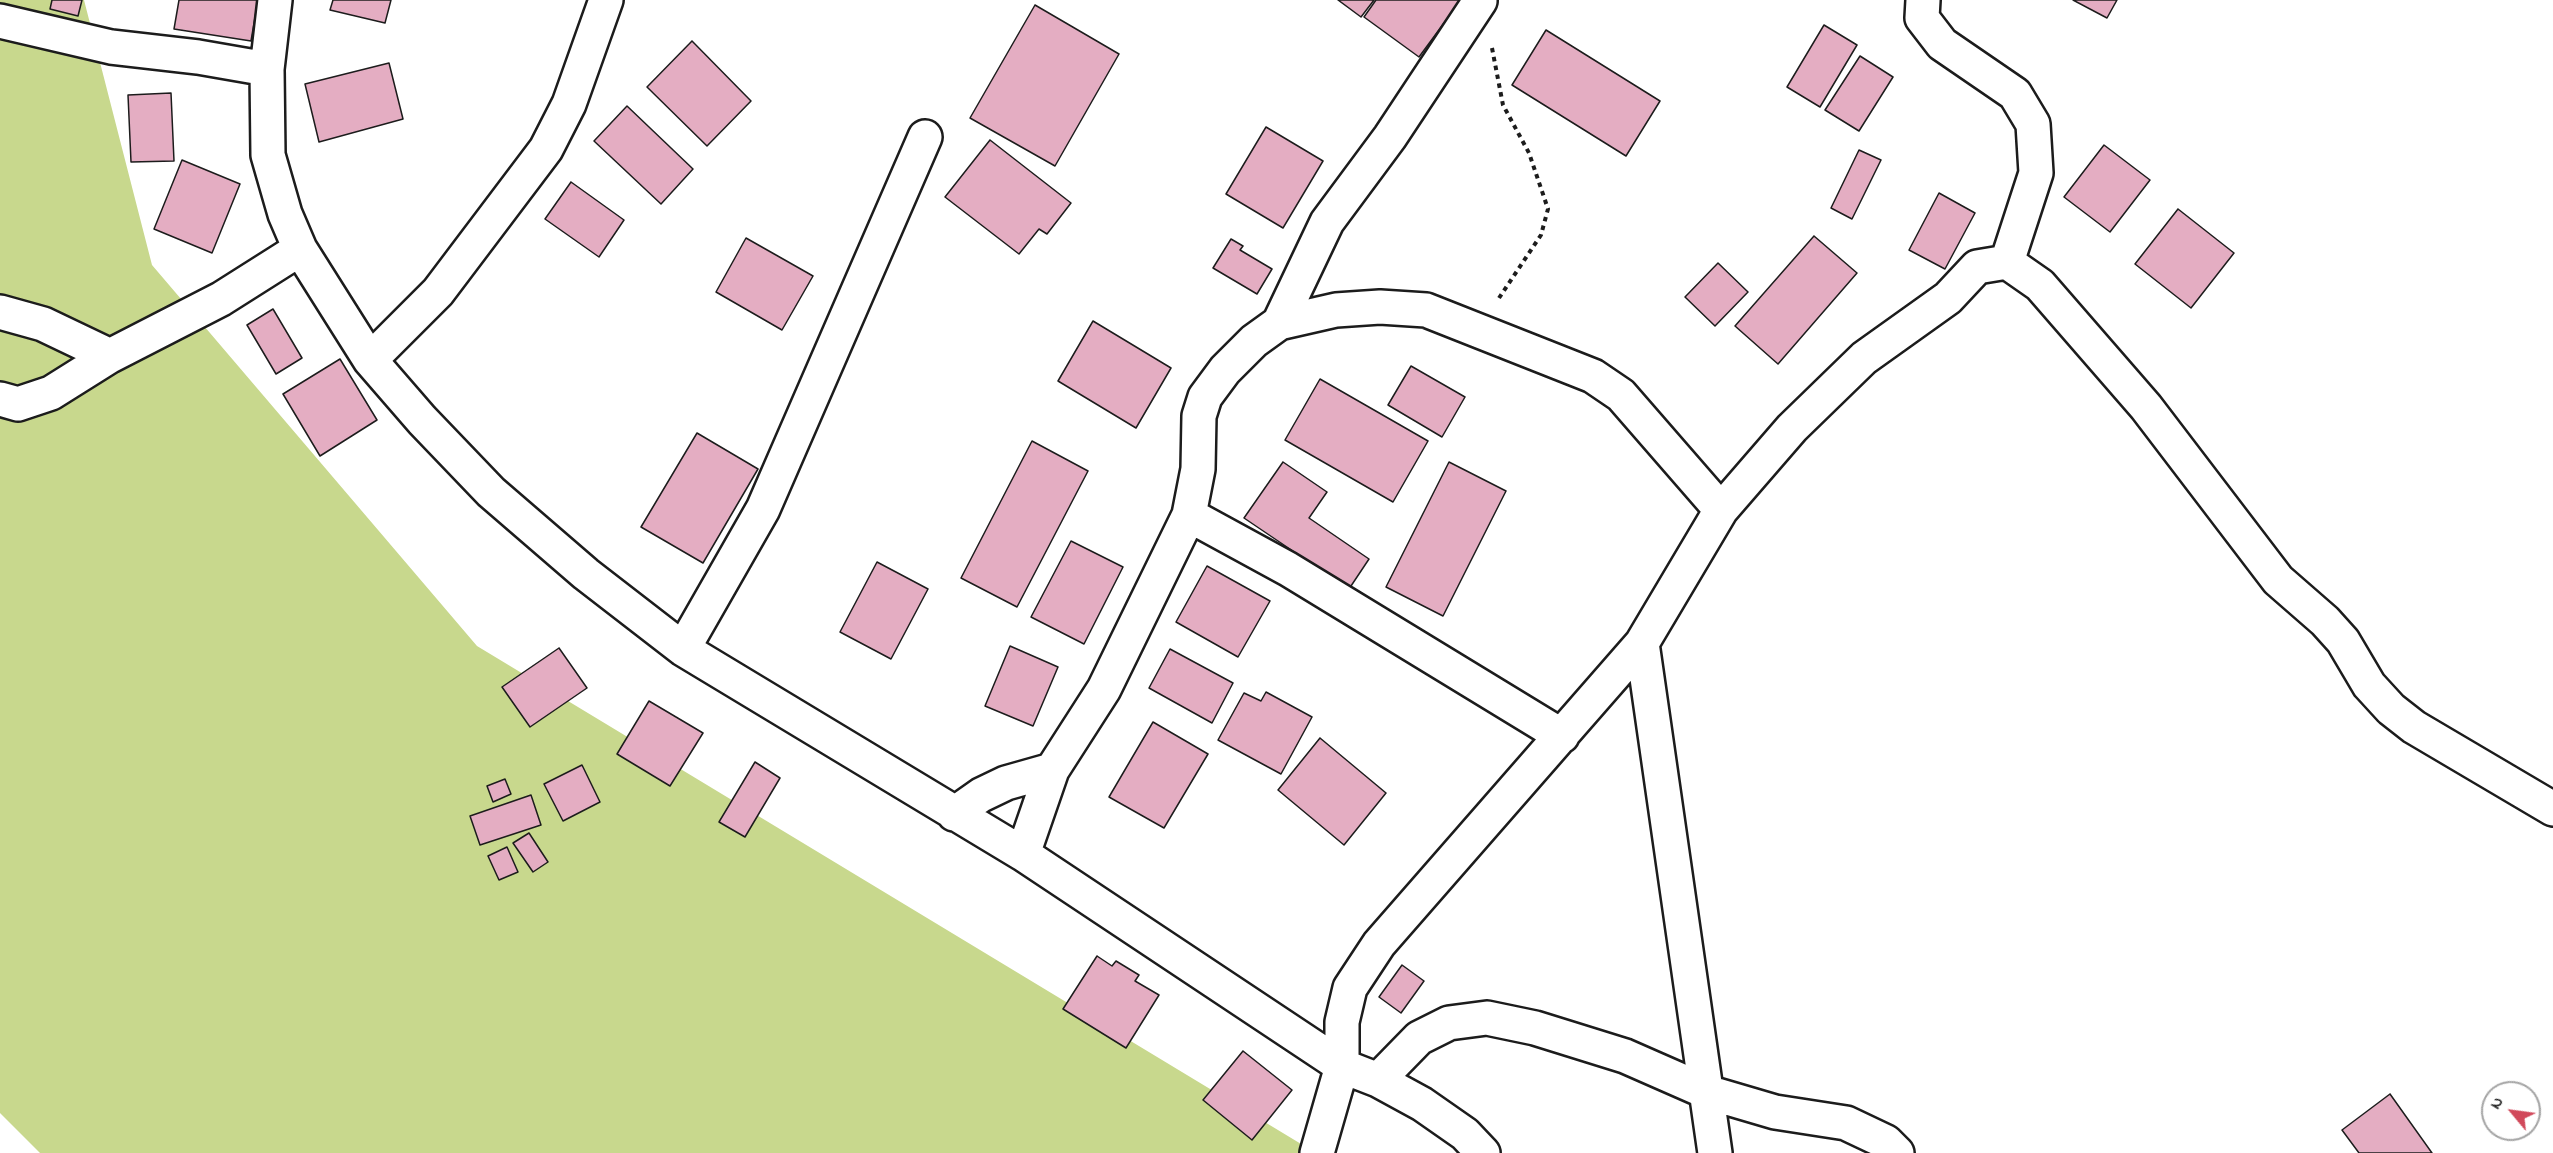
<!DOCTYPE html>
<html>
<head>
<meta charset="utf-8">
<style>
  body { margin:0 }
  #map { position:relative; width:2553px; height:1153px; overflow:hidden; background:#fff; font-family:"Indie Flower",sans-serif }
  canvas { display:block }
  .north { position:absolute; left:2481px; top:1081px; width:60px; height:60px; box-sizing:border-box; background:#fff; border:2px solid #a4a4a4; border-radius:50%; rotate:299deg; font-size:16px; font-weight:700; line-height:24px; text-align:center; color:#1c1c1c }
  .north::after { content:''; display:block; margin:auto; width:21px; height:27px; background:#d1495b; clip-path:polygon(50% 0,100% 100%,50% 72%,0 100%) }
</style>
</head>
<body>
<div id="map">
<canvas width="2553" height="1153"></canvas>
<div class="north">N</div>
</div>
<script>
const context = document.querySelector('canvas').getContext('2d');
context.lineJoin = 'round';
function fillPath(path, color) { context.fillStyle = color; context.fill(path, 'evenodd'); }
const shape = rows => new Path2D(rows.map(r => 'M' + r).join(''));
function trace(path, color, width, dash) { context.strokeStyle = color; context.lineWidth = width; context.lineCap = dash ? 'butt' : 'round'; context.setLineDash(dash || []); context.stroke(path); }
const green = shape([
  [0,0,84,0,152,265,477,646,1316,1153,40,1153,0,1113]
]);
const building = shape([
  [52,0,82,0,78,16,50,9,52,0],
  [179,0,258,0,251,41,174,29,179,0],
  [333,0,391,0,385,23,330,10,333,0],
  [1338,0,1374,0,1361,17,1338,0],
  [1376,0,1461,0,1419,57,1364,17,1376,0],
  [2073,0,2117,0,2107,18,2073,0],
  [1035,5,1119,54,1055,166,970,118,1035,5],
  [1824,25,1857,45,1820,107,1787,87,1824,25],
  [1546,30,1660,101,1626,156,1512,85,1546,30],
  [692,41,751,101,707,146,647,87,692,41],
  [1860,56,1893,77,1859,131,1825,110,1860,56],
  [389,63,403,119,319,142,305,84,389,63],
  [171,93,174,161,131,162,128,95,171,93],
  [627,106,693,169,661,204,594,141,627,106],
  [1266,127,1323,161,1283,228,1226,194,1266,127],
  [990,140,1071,203,1047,234,1039,229,1019,254,945,197,990,140],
  [2104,145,2150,180,2110,232,2064,197,2104,145],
  [1859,150,1881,160,1852,219,1831,208,1859,150],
  [182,160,240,184,212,253,154,229,182,160],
  [571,182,624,220,599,257,545,219,571,182],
  [1939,193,1975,213,1945,269,1909,250,1939,193],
  [2178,209,2234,253,2191,308,2135,264,2178,209],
  [1814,236,1857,273,1778,364,1735,326,1814,236],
  [746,238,813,276,782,330,716,292,746,238],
  [1231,239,1243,246,1240,250,1272,269,1257,294,1213,268,1231,239],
  [1718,263,1748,292,1715,326,1685,297,1718,263],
  [273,309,302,358,276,374,247,325,273,309],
  [1093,321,1171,368,1136,428,1058,381,1093,321],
  [340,359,377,420,320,456,283,394,340,359],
  [1411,366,1465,397,1442,437,1388,405,1411,366],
  [1320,379,1428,441,1393,502,1285,440,1320,379],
  [697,433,758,469,703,563,641,527,697,433],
  [1032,441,1088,471,1017,607,961,578,1032,441],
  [1283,462,1327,492,1309,518,1369,559,1349,589,1244,518,1283,462],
  [1449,462,1506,491,1443,616,1386,587,1449,462],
  [1071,541,1123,567,1084,644,1031,617,1071,541],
  [877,562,928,589,891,659,840,632,877,562],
  [1207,566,1270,601,1238,657,1176,622,1207,566],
  [1010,646,1058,667,1033,726,985,706,1010,646],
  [559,648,587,688,530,727,502,687,559,648],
  [1170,649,1233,683,1212,723,1149,688,1170,649],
  [1266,692,1312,717,1281,774,1218,740,1244,693,1261,701,1266,692],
  [649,701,703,733,670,786,617,754,649,701],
  [1153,722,1208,754,1164,828,1109,797,1153,722],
  [1320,738,1386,793,1344,845,1278,790,1320,738],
  [755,762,780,778,745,837,719,822,755,762],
  [582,765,600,802,563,821,544,784,582,765],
  [505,779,511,794,493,802,487,786,505,779],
  [531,795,541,825,480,845,470,816,531,795],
  [529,833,548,862,533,872,513,843,529,833],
  [507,847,518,872,499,880,488,856,507,847],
  [1097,956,1112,966,1116,961,1139,975,1135,981,1159,995,1126,1048,1063,1009,1097,956],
  [1402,965,1424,981,1401,1013,1379,997,1402,965],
  [1243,1051,1292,1090,1252,1140,1203,1100,1243,1051],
  [2390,1094,2432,1153,2359,1153,2342,1130,2390,1094]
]);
const path = shape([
  [1492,48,1503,105,1529,153,1548,209,1541,235,1499,298]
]);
const street = shape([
  [275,0,267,69,268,155,285,214,300,249,370,360,422,420,491,492,586,574,683,649,1023,854,1342,1066,1378,1080,1422,1104,1465,1134,1483,1153],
  [1923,0,1922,18,1942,44,2015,94,2033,124,2036,173,2007,262],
  [0,21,111,47,198,57,267,69],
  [0,312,43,324,110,356],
  [1279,323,1327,222,1390,137,1480,1],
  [370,360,438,292,546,149,569,104,606,0],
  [0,399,18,404,51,393,110,356,221,299,300,249],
  [1642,643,1715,1153],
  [683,649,763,509,925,137],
  [1562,736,1288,569,1189,515,1198,469,1199,416,1205,397,1225,370,1254,341,1279,323,1336,310,1380,307,1426,310,1593,376,1621,395,1721,510],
  [954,814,981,795,1006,783,1052,770],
  [1023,854,1052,770,1104,689,1189,515],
  [1378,1080,1419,1038,1449,1023,1487,1018,1535,1028,1625,1056,1707,1092,1775,1112,1846,1123,1886,1142,1897,1153],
  [1317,1153,1342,1066,1342,1022,1350,988,1379,944,1642,643,1721,510,1792,428,1864,358,1948,298,1977,267,2007,262,2040,285,2146,407,2278,580,2325,621,2343,641,2369,685,2391,709,2414,727,2553,809]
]);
fillPath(green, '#c8d88d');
fillPath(building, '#e4adc2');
trace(building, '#1c1c1c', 1.5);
trace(street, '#1c1c1c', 38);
trace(path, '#1c1c1c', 4, [4.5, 4.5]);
trace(street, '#fff', 33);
</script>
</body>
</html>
